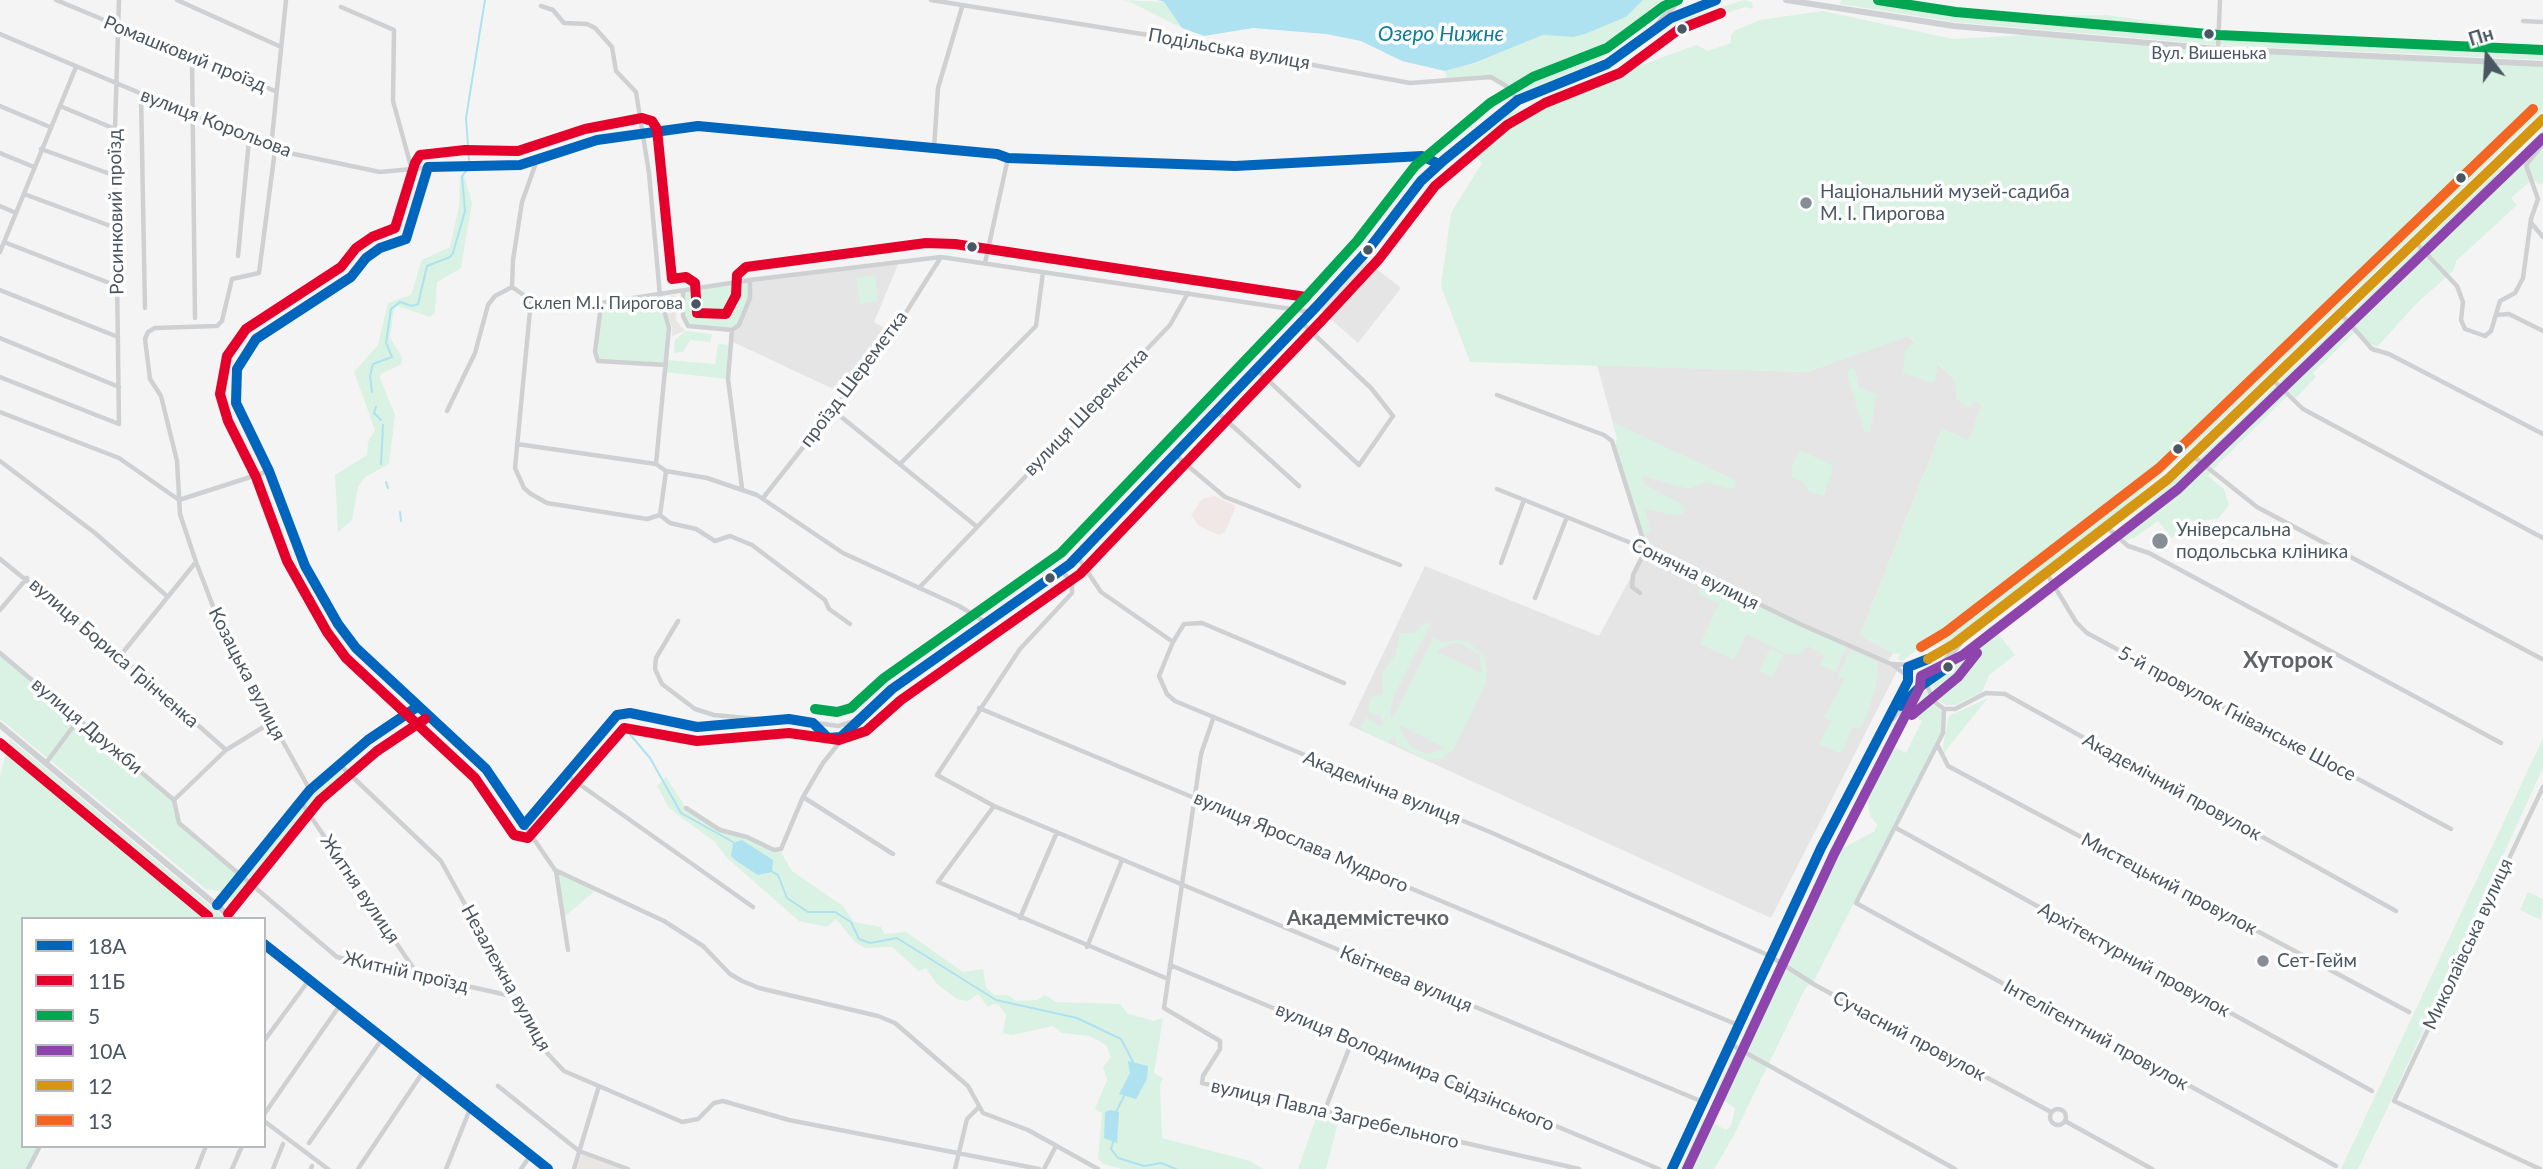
<!DOCTYPE html>
<html>
<head>
<meta charset="utf-8">
<style>
  body { margin:0 }
  #map { position:relative; width:2543px; height:1169px; overflow:hidden; background:#f4f4f4; font-family:Lato,sans-serif }
  canvas { display:block }
  .legend { position:absolute; left:21px; top:917px; width:245px; height:231px; box-sizing:border-box; background:#fff; border:2px solid #b7bbc0; margin:0; padding:9px 12px; list-style:none; font-size:21px; color:#4a5661 }
  .legend li { display:flex; align-items:center; gap:14px; height:35px }
  .legend b { width:35px; border:2px solid #b7bbc0 }
  .north { position:absolute; left:2452px; top:21px; width:70px; height:70px; -webkit-text-stroke:5px #fff; paint-order:stroke; rotate:343deg; font-size:19px; font-weight:700; line-height:28px; text-align:center; color:#4a5661 }
  .north::after { content:''; display:block; margin:auto; width:24px; height:32px; background:#4a5661; clip-path:polygon(50% 0,100% 100%,50% 72%,0 100%) }
</style>
</head>
<body>
<div id="map">
<canvas width="2543" height="1169"></canvas>
<ul class="legend">
<li><b style="height:9px;background:#0065bd"></b>18А</li>
<li><b style="height:9px;background:#e4002b"></b>11Б</li>
<li><b style="height:9px;background:#00a651"></b>5</li>
<li><b style="height:9px;background:#8e44ad"></b>10А</li>
<li><b style="height:9px;background:#d49613"></b>12</li>
<li><b style="height:9px;background:#f26522"></b>13</li>
</ul>
<div class="north">Пн</div>
</div>
<script>
const context = document.querySelector('canvas').getContext('2d');
context.lineJoin = 'round';
function fillPath(path, color) { context.fillStyle = color; context.fill(path, 'evenodd'); }
const shape = rows => new Path2D(rows.map(r => 'M' + r).join(''));
function trace(path, color, width, dash) { context.strokeStyle = color; context.lineWidth = width; context.lineCap = dash ? 'butt' : 'round'; context.setLineDash(dash || []); context.stroke(path); }
function drawText(font, color, halo, rows, align = 'center') {
  context.font = font + ' Lato,sans-serif'; context.lineWidth = 7; context.setLineDash([]); context.textBaseline = 'middle'; context.strokeStyle = halo; context.fillStyle = color; for (const [text, x, y, turn = 0] of rows) {
    context.save(); context.translate(x, y); context.rotate((+turn || 0) * Math.PI / 180); context.textAlign = isNaN(turn) ? turn : align; if (halo) context.strokeText(text, 0, 0); context.fillText(text, 0, 0); context.restore();
  }
}
const commercial = shape([
  [674,295,678,298,676,320,685,331,672,336,672,327,663,303,668,296],
  [581,1154,622,1169,577,1169]
]);
const education = shape([
  [1361,257,1401,288,1358,343,1317,307],
  [900,260,874,322,893,333,846,395,731,341,750,280],
  [1908,336,1982,405,1969,441,1942,429,1860,635,1893,653,1886,664,1897,671,1771,918,1349,725,1425,566,1599,636,1646,549,1615,447,1617,438,1597,365,1807,372]
]);
const medical = shape([
  [1214,496,1236,506,1225,532,1219,535,1199,526,1191,515,1202,499]
]);
const green = shape([
  [1123,0,1164,2,1182,28,1128,1],
  [1643,0,1669,0,1609,53,1592,64,1515,95,1497,79,1447,80,1445,71,1474,63,1543,35,1573,37,1585,34,1626,17],
  [1744,0,1752,2,1753,9,1745,7,1676,30,1673,27,1679,21],
  [1841,0,1869,0,1960,15,2107,15,2217,31,2543,47,2543,60,2218,45,1954,22,1840,4],
  [1823,11,1953,39,2046,34,2218,49,2543,66,2543,110,2199,441,2111,519,1948,642,1919,648,1902,661,1897,659,1901,654,1893,653,1860,635,1942,429,1969,440,1982,405,1977,401,1968,407,1956,399,1955,380,1938,363,1935,380,1931,383,1903,373,1905,350,1915,342,1909,336,1807,372,1470,362,1441,286,1451,213,1482,163,1469,150,1509,114,1696,45,1708,51,1731,43,1731,35,1736,30,1760,20],
  [2543,129,2543,182,2540,185,2533,179,2511,198,2517,205,2456,261,2454,270,2416,304,2377,347,2366,341,2357,330,2313,373,2316,377,2296,398,2290,393,2217,465,2208,476,2224,489,2229,505,2218,519,2192,521,2172,538,2158,521,2134,538,2127,540,2120,536,2120,528,2218,441,2498,170,2523,153,2526,146],
  [464,175,472,203,461,268,437,282,435,312,430,317,398,306,394,309,390,338,402,357,402,364,381,374,380,378,395,415,389,464,365,477,358,487,352,520,338,532,335,475,367,455,368,442,375,430,354,372,378,345,388,303,411,295,422,260,450,247,459,206,460,177],
  [875,275,878,301,860,304,856,278],
  [750,280,750,298,735,328,691,327,684,322,683,291],
  [660,296,669,328,667,360,715,364,718,344,731,345,728,379,665,372,666,366,602,362,595,352,601,305],
  [685,331,712,334,710,342,690,340,683,352,674,353,675,340],
  [1850,367,1856,370,1858,387,1877,394,1870,433,1864,432,1847,374],
  [1613,422,1735,480,1736,487,1730,489,1706,482,1689,489,1643,476,1644,484,1683,505,1685,511,1678,516,1645,509,1650,531,1642,536,1615,447,1617,438],
  [1800,450,1833,466,1824,496,1808,491,1803,482,1792,477,1792,467],
  [1705,579,1847,647,1835,672,1820,665,1824,655,1808,646,1798,655,1786,654,1746,634,1734,660,1700,644,1719,604,1698,594],
  [1427,622,1430,625,1394,696,1390,712,1392,720,1434,637,1440,642,1459,640,1470,643,1485,658,1487,669,1486,682,1453,750,1441,759,1427,760,1397,745,1394,734,1389,743,1362,731,1361,727,1366,718,1380,726,1383,723,1381,715,1372,715,1368,710,1371,698,1383,693,1382,674,1395,655,1400,633,1413,633],
  [1453,643,1463,644,1479,655,1482,673,1436,651],
  [1399,725,1400,725,1445,748,1427,754,1413,748,1405,739],
  [1991,625,2015,655,1989,675,1982,692,1956,705,1946,705,1938,700,1932,686],
  [1770,648,1783,655,1772,677,1759,671],
  [1850,650,1878,662,1876,689,1861,729,1853,727,1841,754,1819,744,1831,721,1824,717,1845,679,1838,676],
  [0,653,174,800,179,823,240,875,310,790,339,764,345,770,236,903,222,892,206,889,0,719],
  [1926,691,1942,712,1942,730,1815,979,1805,989,1733,1137,1714,1169,1680,1169,1704,1118,1726,1130,1731,1126,1735,1108,1714,1095,1830,855,1875,831,1877,824,1870,816,1865,780,1888,744,1906,753,1922,721,1911,714,1919,696],
  [1988,698,1947,749,1944,754,1943,745,1949,716],
  [2543,738,2543,768,2388,1107,2358,1169,2341,1169],
  [10,739,226,919,23,919,23,1146,40,1146,28,1169,0,1169,0,776],
  [666,777,686,808,720,830,781,852,792,871,843,906,854,922,881,927,884,934,906,932,963,972,983,969,986,987,994,995,1008,995,1016,1001,1037,1000,1045,995,1056,1002,1120,1004,1128,1014,1154,1021,1163,1018,1154,1073,1163,1078,1160,1085,1162,1138,1250,1161,1263,1169,1123,1169,1103,1164,1098,1158,1102,1113,1095,1109,1107,1080,1103,1067,1111,1057,1106,1045,1090,1036,1062,1033,1053,1026,1012,1035,1003,1033,1006,1015,999,1005,993,1004,988,1007,978,994,968,1001,957,999,937,984,926,968,919,971,892,947,865,948,855,942,836,919,827,927,799,921,727,858,715,842,669,808,657,786],
  [555,870,597,889,563,918],
  [2528,892,2543,899,2541,920,2520,910],
  [1316,1118,1338,1123,1326,1169,1298,1169]
]);
const water = shape([
  [1158,0,1643,0,1626,17,1585,34,1573,37,1543,35,1474,63,1445,71,1402,61,1361,41,1326,34,1253,28,1204,36,1182,28,1164,2],
  [742,840,773,860,772,872,758,875,735,860,731,856,733,843],
  [1128,1061,1148,1066,1147,1079,1136,1099,1119,1094,1130,1073],
  [1111,1110,1119,1112,1117,1143,1104,1138,1105,1112]
]);
const stream = shape([
  [469,160,466,118,485,0],
  [372,392,370,376,373,364,392,357,386,343,391,309,400,302,412,306,418,304,427,266,450,257,453,253,465,211,462,176,469,168],
  [376,407,374,413,381,420],
  [381,464,383,425],
  [386,482,388,488],
  [400,512,401,521],
  [628,732,650,758,681,813,733,842],
  [771,871,778,875,787,898,808,912,835,912,851,922,859,939,870,943,897,938,996,1000,1077,1018,1121,1039,1134,1064],
  [1116,1112,1124,1096],
  [1113,1142,1111,1149,1118,1158,1144,1166,1161,1163,1176,1169]
]);
const street = shape([
  [56,0,275,91],
  [177,0,279,46],
  [931,0,1179,40,1410,83,1491,77,1506,86,1518,100],
  [541,6,553,10,564,23,587,24,595,28,612,47,616,71,636,92,649,173,660,296,669,328,656,464],
  [341,7,394,30,393,101,412,170],
  [2523,21,2543,22],
  [0,34,275,150,380,172,466,164,520,165,597,140,698,126,997,154,1008,158,1070,161,1235,166,1422,156,1439,164],
  [2218,49,2220,0],
  [192,57,195,318],
  [141,95,145,308],
  [0,106,50,127],
  [60,106,115,129],
  [271,148,286,0],
  [41,149,116,176],
  [934,149,938,88,962,7],
  [275,150,259,273,232,279,222,321,217,326,155,328,148,332,145,339,150,379,161,396,177,461,180,514,196,562,226,640,310,790],
  [0,153,34,167],
  [428,167,406,239,380,248,366,258,351,277,262,334,244,354,236,374,234,393,241,416,269,471,305,566,338,624,356,648,417,707,467,749,486,769,555,870,664,921,703,946,730,974,742,981,759,988,878,1016,895,1023,968,1086,983,1113,1028,1130,1098,1169],
  [24,194,116,228],
  [0,206,16,213],
  [2532,224,2543,237],
  [4,242,117,286],
  [2415,242,2457,286,2463,302,2461,320,2465,329,2485,336,2491,331,2500,301,2515,293,2523,278,2531,219,2538,199,2526,165,2543,144],
  [0,252,76,67],
  [238,256,249,140],
  [985,263,1008,158],
  [512,287,531,300,575,307,750,280,941,257,1311,312],
  [0,290,118,337],
  [683,291,683,316,688,326,732,330,739,325,750,298,750,280],
  [531,300,515,468,524,488,531,494,547,503,647,519,660,515,666,471,707,478,757,495,843,553,959,606,987,623],
  [601,305,595,352,598,361,666,365],
  [2341,314,2372,349,2389,354,2543,434],
  [2496,315,2509,314,2543,331],
  [732,330,728,379,742,488],
  [0,338,119,387],
  [1256,369,1359,465,1393,416,1371,388,1301,322],
  [0,377,119,424,115,129,119,0],
  [2273,380,2303,409,2543,538],
  [1497,395,1604,435,1612,441,1646,549,1633,575,1632,587,1640,593],
  [447,411,475,353,488,305,495,296,512,287,513,260,522,202,537,160],
  [834,411,976,526],
  [1216,411,1299,486],
  [0,412,119,458,179,500,269,471],
  [517,444,656,464,666,471],
  [1175,455,1225,497,1400,565],
  [2193,456,2257,507,2542,659],
  [0,461,95,533,168,597],
  [900,464,1036,326,1043,272],
  [1497,489,1646,549,1800,624,1891,664,1905,674],
  [763,498,893,333,941,257],
  [660,515,670,523,696,529,715,541,730,536,752,545,825,600,829,609,850,624],
  [2108,528,2128,546,2149,553,2501,743],
  [1077,556,1101,592,1173,642,1159,676,1167,694,1175,701,1490,832,1770,956,1815,985,2051,1112],
  [0,559,120,656,226,750],
  [1501,563,1524,500],
  [1062,570,1072,584,1072,593,1020,649,937,775,994,806,1703,1102],
  [2047,574,2076,622,2087,633,2451,829],
  [919,588,1170,325,1188,293],
  [1535,598,1567,517],
  [0,610,27,578],
  [678,621,656,658,655,669,662,684,695,709,714,715,757,719],
  [1173,642,1184,624,1202,623,1344,683],
  [0,653,174,800],
  [120,656,196,562],
  [1892,664,1910,665],
  [1926,684,1935,702,1944,709,1943,733,1856,903,2336,1166],
  [979,708,1738,1025],
  [1944,709,1955,709,1986,693,2005,694,2396,911],
  [1213,719,1201,754,1164,1008,1220,1041,1220,1049,1203,1076,1202,1083,1579,1169],
  [270,723,226,750,174,800,179,823,337,957,516,997],
  [1938,746,1948,766,2409,1012],
  [46,763,78,720],
  [339,764,441,861,547,1053,564,1071,682,1122,698,1119,714,1103,723,1101,789,1120,1039,1169],
  [565,774,753,907],
  [803,797,893,854],
  [301,802,418,975],
  [994,806,938,882,1168,979],
  [686,808,720,830,747,837,774,850,781,849,803,797,823,763,855,723],
  [524,825,617,715,630,713,697,727,789,719,838,726,858,720],
  [1896,828,2372,1091],
  [556,871,568,950],
  [217,905,310,790,368,740,417,707],
  [1020,918,1057,832],
  [1087,947,1122,860],
  [1170,965,1659,1169],
  [264,1041,309,980],
  [1730,1044,1955,1169],
  [498,1086,579,1151,628,1169],
  '2050 1117a8 8 0 1 1 16 0a8 8 0 1 1-16 0Z',
  [1324,1112,1352,1041],
  [265,1113,340,1005],
  [264,1121,328,1169],
  [2065,1121,2152,1169],
  [309,1143,382,1039],
  [28,1169,40,1146],
  [197,1169,206,1146],
  [232,1169,242,1146],
  [273,1169,283,1144],
  [311,1169,312,1166],
  [358,1169,423,1072],
  [446,1169,470,1109],
  [521,1169,530,1156],
  [574,1169,598,1089],
  [955,1169,967,1119,979,1107],
  [1044,1169,1056,1146],
  [2540,1169,2394,1101,2543,787]
]);
const secondary = shape([
  [1786,0,1954,26,2218,49,2543,64],
  [1655,27,1679,0],
  [1893,718,1902,705,1928,682,1960,643],
  [858,720,892,689,1070,564,1316,307,1368,250,1425,176,1499,114,1539,90,1614,60,1671,18,1716,0],
  [0,725,233,919],
  [264,944,548,1169],
  [1672,1169,1821,848,1908,681,1906,671,1910,665,1928,659,1954,644,2168,479,2543,119]
]);
const bus1 = shape([
  [1439,164,1422,156,1235,166,1008,158,997,154,698,126,597,140,520,165,428,167,406,239,380,248,366,258,351,277,256,339,237,369,236,403,269,471,305,566,338,624,356,648,486,769,524,825,617,715,630,713,697,727,789,719,813,723,828,738,841,737,892,689,1070,564,1316,307,1368,250,1421,181,1444,160,1518,100,1607,64,1671,18,1716,0],
  [1901,706,1921,686,1948,667],
  [217,905,310,790,368,740,417,707],
  [264,944,548,1169],
  [1672,1169,1821,848,1908,681,1908,667,1928,659]
]);
const bus2 = shape([
  [1306,297,955,244,926,243,746,267,737,275,736,295,726,314,697,313,695,283,686,277,672,279,657,129,652,121,642,118,585,129,518,151,465,150,420,155,415,163,395,228,372,237,356,248,341,267,246,329,227,356,220,394,228,421,256,477,287,561,327,632,346,658,475,778,514,835,528,838,624,728,697,741,789,733,839,740,866,731,901,700,1080,574,1326,316,1379,259,1435,186,1507,125,1545,103,1620,73,1678,30,1721,13],
  [0,743,208,916],
  [228,914,320,800,377,751,425,719]
]);
const bus3 = shape([
  [1878,0,1956,12,2219,35,2543,50],
  [815,709,837,712,851,708,884,678,1061,553,1306,297,1357,241,1415,166,1490,103,1533,77,1607,48,1664,6,1678,0]
]);
const bus4 = shape([
  [1912,715,1958,677,1977,653],
  [1687,1169,1834,854,1920,687,1921,676,1963,655,2178,489,2543,138]
]);
const bus5 = shape([
  [1928,659,1954,644,2168,479,2543,119]
]);
const bus6 = shape([
  [1921,647,1946,632,2159,468,2533,109]
]);
const markers = [
  [1682,29,6,"#4a5661"],
  [2209,34,6,"#4a5661"],
  [2461,178,6,"#4a5661"],
  [1806,203,7,"#868d94"],
  [972,247,6,"#4a5661"],
  [1368,250,6,"#4a5661"],
  [696,304,6,"#4a5661"],
  [2178,449,6,"#4a5661"],
  [2160,541,9,"#868d94"],
  [1050,578,6,"#4a5661"],
  [1948,667,6,"#4a5661"],
  [2263,961,7,"#868d94"]
];
const busNames = [
  ["Вул. Вишенька",2209,54],
  ["Склеп М.І. Пирогова",683,304,"right"]
];
const streetNames = [
  ["Подільська вулиця",1229,49,10],
  ["Ромашковий проїзд",185,54,22],
  ["вулиця Корольова",216,123,21],
  ["Росинковий проїзд",116,212,-91],
  ["проїзд Шереметка",854,379,-53],
  ["вулиця Шереметка",1086,412,-46],
  ["Сонячна вулиця",1695,574,26],
  ["вулиця Бориса Грінченка",114,653,41],
  ["Козацька вулиця",247,674,63],
  ["5-й провулок Гніванське Шосе",2237,714,28],
  ["вулиця Дружби",87,726,40],
  ["Академічний провулок",2172,787,29],
  ["Академічна вулиця",1382,788,22],
  ["вулиця Ярослава Мудрого",1301,842,23],
  ["Мистецький провулок",2169,884,28],
  ["Житня вулиця",360,889,56],
  ["Миколаївська вулиця",2468,944,-65],
  ["Архітектурний провулок",2134,960,29],
  ["Житній проїзд",406,972,13],
  ["Незалежна вулиця",506,978,61],
  ["Квітнева вулиця",1406,979,23],
  ["Інтелігентний провулок",2096,1035,29],
  ["Сучасний провулок",1909,1036,28],
  ["вулиця Володимира Свідзінського",1415,1067,23],
  ["вулиця Павла Загребельного",1335,1114,13]
];
const poiNames = [
  ["Національний музей-садиба",1820,192],
  ["М. І. Пирогова",1820,214],
  ["Універсальна",2176,530],
  ["подольська кліника",2176,552],
  ["Сет-Гейм",2277,961]
];
const waterNames = [
  ["Озеро Нижнє",1441,34]
];
const neighbourhoodNames = [
  ["Академмістечко",1368,918]
];
const quarterNames = [
  ["Хуторок",2288,661]
];
fillPath(commercial, '#e8e7e3');
fillPath(education, '#e6e5e6');
fillPath(medical, '#f1e7e6');
fillPath(green, '#d9f2e3');
fillPath(water, '#aee2f0');
trace(stream, '#aee2f0', 2);
trace(street, '#ced0d2', 4.5);
trace(secondary, '#ced0d4', 6);
trace(bus1, '#0065bd', 10);
trace(bus2, '#e4002b', 10);
trace(bus3, '#00a651', 10);
trace(bus4, '#8e44ad', 10);
trace(bus5, '#d49613', 10);
trace(bus6, '#f26522', 10);
for (const [x, y, r, color] of markers) { const dot = new Path2D(); dot.arc(x, y, r, 0, 2 * Math.PI); context.fillStyle = color; context.fill(dot); trace(dot, '#fff', 2.5); }
drawText('17px', '#4a5661', '#fff', busNames);
drawText('19px', '#4a5661', '#fff', streetNames);
drawText('19px', '#4a5661', '#fff', poiNames, 'left');
drawText('italic 21px', '#0c7c9b', '#fff', waterNames);
drawText('bold 21px', '#5f6368', '#fff', neighbourhoodNames);
drawText('bold 23px', '#5f6368', '#fff', quarterNames);
</script>
</body>
</html>
